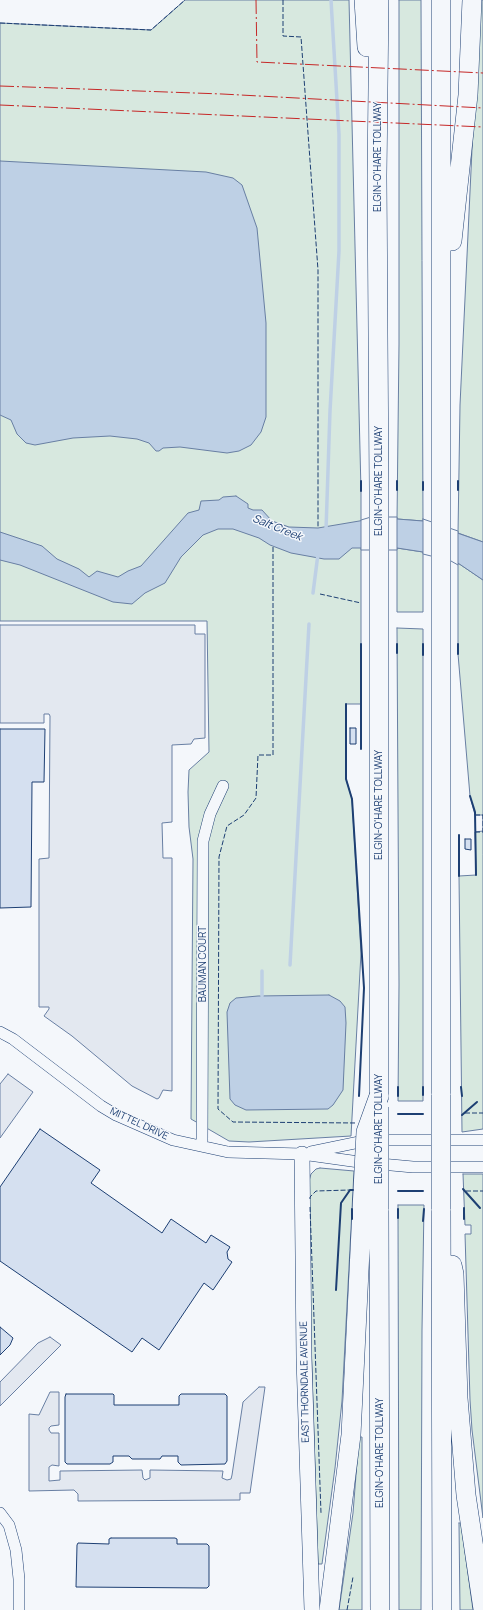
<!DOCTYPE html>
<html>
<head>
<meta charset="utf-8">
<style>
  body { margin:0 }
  canvas { display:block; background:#f4f7fb }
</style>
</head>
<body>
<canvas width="483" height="1610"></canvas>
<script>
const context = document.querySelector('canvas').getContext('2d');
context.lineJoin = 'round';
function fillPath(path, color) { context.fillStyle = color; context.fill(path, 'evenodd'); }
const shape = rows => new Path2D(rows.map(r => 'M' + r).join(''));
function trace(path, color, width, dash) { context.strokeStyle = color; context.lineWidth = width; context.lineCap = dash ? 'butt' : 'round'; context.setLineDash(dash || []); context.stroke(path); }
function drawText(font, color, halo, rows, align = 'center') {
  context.font = font + ' Manrope,sans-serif'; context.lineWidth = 3; context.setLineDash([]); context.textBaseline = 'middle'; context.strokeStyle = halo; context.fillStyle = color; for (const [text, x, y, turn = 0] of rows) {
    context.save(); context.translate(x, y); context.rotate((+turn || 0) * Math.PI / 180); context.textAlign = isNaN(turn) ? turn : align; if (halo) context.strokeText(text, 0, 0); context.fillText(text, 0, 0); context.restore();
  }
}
const green = shape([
  [185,0,349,0,361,491,361,704,346,704,346,779,352,799,361,953,351,1136,249,1142,229,1141,191,1119,193,859,189,827,188,792,189,770,209,752,207,621,0,621,0,23,151,30,185,0],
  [399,0,421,0,423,521,397,519,399,344,399,0],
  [479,0,483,0,483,542,458,533,460,405,479,0],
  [397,548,423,552,423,612,397,612,397,548],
  [458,563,483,580,483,1129,462,1132,459,876,476,875,475,832,483,831,483,815,475,815,470,796,458,654,458,563],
  [397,628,423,629,423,1101,398,1101,399,984,397,628],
  [320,1168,354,1171,342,1401,335,1468,322,1564,318,1564,307,1210,309,1181,311,1174,316,1169,320,1168],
  [463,1174,483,1174,483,1518,472,1430,470,1400,465,1234,471,1234,471,1225,465,1225,463,1174],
  [398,1205,424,1205,422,1330,421,1610,399,1610,398,1205],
  [359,1437,362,1437,362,1610,339,1610,353,1513,359,1437],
  [459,1523,461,1523,473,1610,460,1610,459,1523]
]);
const parking = shape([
  [0,625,195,625,195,634,205,634,205,738,194,739,191,744,172,745,172,822,162,823,163,858,172,858,172,1091,163,1090,159,1098,157,1099,132,1086,72,1036,44,1016,49,1009,49,1007,39,1007,39,859,49,858,50,716,49,714,44,714,44,723,0,723,0,625],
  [8,1074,33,1092,0,1138,0,1084,8,1074],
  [50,1337,61,1345,0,1406,0,1382,38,1343,50,1337],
  [259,1387,265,1387,250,1493,240,1493,240,1500,78,1501,78,1494,74,1490,29,1491,29,1414,39,1415,50,1392,59,1392,59,1425,51,1426,49,1428,49,1430,51,1433,59,1433,59,1466,52,1465,49,1467,49,1481,60,1480,60,1471,142,1470,143,1478,145,1480,150,1478,150,1470,223,1471,222,1478,227,1480,231,1479,232,1475,243,1402,259,1387]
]);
const water = shape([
  [0,161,206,172,233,178,242,185,257,228,266,323,266,417,261,432,251,445,239,451,227,453,180,447,163,448,159,451,156,451,149,443,137,439,110,436,73,438,35,445,26,443,17,434,11,420,0,415,0,161],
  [236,496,248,504,248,508,253,510,262,510,272,521,289,527,318,528,371,519,397,519,423,521,483,542,483,580,452,559,423,552,397,548,352,548,339,559,324,559,291,553,270,545,259,538,233,529,218,529,203,535,181,557,165,583,145,593,132,604,113,602,20,565,0,560,0,532,42,546,57,559,79,569,89,577,97,571,118,577,128,571,141,566,188,513,199,510,201,501,219,500,223,497,236,496],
  [329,995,340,1001,345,1007,346,1023,343,1090,333,1105,328,1109,246,1110,235,1105,230,1099,227,1012,230,1003,236,998,258,996,329,995]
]);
const pier = shape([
  [371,517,397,517,397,550,361,550,361,520,371,517],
  [423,519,458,531,458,565,451,561,423,554,423,519]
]);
const stream = shape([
  [326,530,330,411,339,251,339,134,331,0],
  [313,593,318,554],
  [290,965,309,624],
  [262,996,262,971]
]);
const building = shape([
  [350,728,356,728,356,744,350,744,350,728],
  [0,729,45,729,44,782,32,782,31,907,0,908,0,729],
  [465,839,471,839,471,850,465,849,465,839],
  [40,1129,100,1170,91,1183,162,1233,171,1219,206,1243,211,1235,230,1247,227,1252,228,1259,232,1262,213,1290,204,1283,159,1350,142,1338,132,1352,0,1261,0,1187,40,1129],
  [0,1327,13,1338,10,1345,0,1355,0,1327],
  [66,1394,113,1394,114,1395,114,1405,179,1405,179,1396,181,1394,225,1394,227,1396,227,1461,225,1464,181,1465,178,1462,178,1456,162,1456,160,1459,132,1459,129,1456,113,1456,113,1462,110,1464,67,1464,65,1462,65,1397,66,1394],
  [111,1538,175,1538,177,1539,177,1544,207,1544,209,1546,209,1586,207,1588,76,1587,77,1545,78,1543,109,1544,109,1539,111,1538]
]);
const street = shape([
  [0,1032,13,1039,101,1106,116,1115,173,1140,228,1152,302,1154,359,1162,413,1167,483,1167],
  [202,1146,203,841,210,814,223,786],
  [311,1152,369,1140,483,1140],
  [0,1513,9,1525,16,1550,19,1579,19,1610]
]);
const secondary = shape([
  [302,1154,304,1358,312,1610]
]);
const highway = shape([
  [364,0,367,47],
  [379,0,377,176,379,491,379,1096],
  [441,0,441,1095],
  [452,241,468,95,472,0],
  [379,1209,380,1610],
  [441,1209,442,1610],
  [452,1265,454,1274,458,1398,466,1495,483,1609],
  [329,1610,351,1435,362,1209]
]);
const highwayBridge = shape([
  [441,1095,441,1209],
  [362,1209,366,1132,379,1096],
  [379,1209,379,1107]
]);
const fence = shape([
  [283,0,283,36,301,37,318,270,318,528],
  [0,23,151,30,185,0],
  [273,547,273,755,258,755,256,798,244,815,227,826,219,857,218,1109,233,1122,357,1123],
  [320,594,361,603],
  [475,832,483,832,483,815,475,815],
  [465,1113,483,1113],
  [466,1191,483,1191],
  [310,1199,310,1197,316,1191,350,1190],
  [310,1207,321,1513],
  [347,1610,353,1577]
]);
const wall = shape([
  [361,481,361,491],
  [397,481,397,490],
  [458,481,458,490],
  [423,482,423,490],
  [361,644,361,749],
  [423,644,423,655],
  [458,644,458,654],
  [397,653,397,644],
  [346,704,346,779,352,799,364,988,359,1096],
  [470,796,475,812,476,875],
  [459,876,459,835],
  [423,1087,423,1095],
  [461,1087,462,1096],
  [398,1096,398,1087],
  [398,1114,423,1114],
  [462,1115,477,1102],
  [463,1189,480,1208],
  [398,1191,423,1191],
  [464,1208,464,1219],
  [398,1209,398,1218],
  [352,1219,352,1209],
  [423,1221,424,1209],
  [336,1290,341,1203,350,1190,353,1190]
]);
const power = shape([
  [256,0,257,62,483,73],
  [0,86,222,94,483,108],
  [0,105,483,127]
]);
const streetNames = [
  ["ELGIN-O'HARE TOLLWAY",378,157,-90],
  ["ELGIN-O'HARE TOLLWAY",379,481,-90],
  ["ELGIN-O'HARE TOLLWAY",379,805,-90],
  ["BAUMAN COURT",203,964,-90],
  ["MITTEL DRIVE",139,1124,25],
  ["ELGIN-O'HARE TOLLWAY",379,1129,-90],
  ["EAST THORNDALE AVENUE",305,1382,-91],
  ["ELGIN-O'HARE TOLLWAY",380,1453,-90]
];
const waterNames = [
  ["Salt Creek",277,528,22]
];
fillPath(green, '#d7e8df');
trace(green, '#687fa3', 1);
fillPath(parking, '#e3e8f0');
trace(parking, '#687fa3', 1);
fillPath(water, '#bed0e5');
trace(water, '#687fa3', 1);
fillPath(pier, '#f4f7fb');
trace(pier, '#687fa3', 1);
trace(stream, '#bed0e5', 3.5);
fillPath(building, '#d5e0f0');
trace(building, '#1d3f73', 1);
trace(street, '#1d3f73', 12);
trace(secondary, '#1d3f73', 16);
trace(highway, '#1d3f73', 20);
trace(street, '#f4f7fb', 11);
trace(secondary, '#f4f7fb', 15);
trace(highway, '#f4f7fb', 19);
trace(highwayBridge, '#1d3f73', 20, []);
trace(highwayBridge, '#f4f7fb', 19);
trace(fence, '#1d3f73', 1, [5, 2]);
trace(wall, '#1d3f73', 2);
trace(power, '#c62828', 1, [14, 3, 2, 3]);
drawText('10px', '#1d3f73', '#f4f7fb', streetNames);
drawText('italic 11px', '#1d3f73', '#f4f7fb', waterNames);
</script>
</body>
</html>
